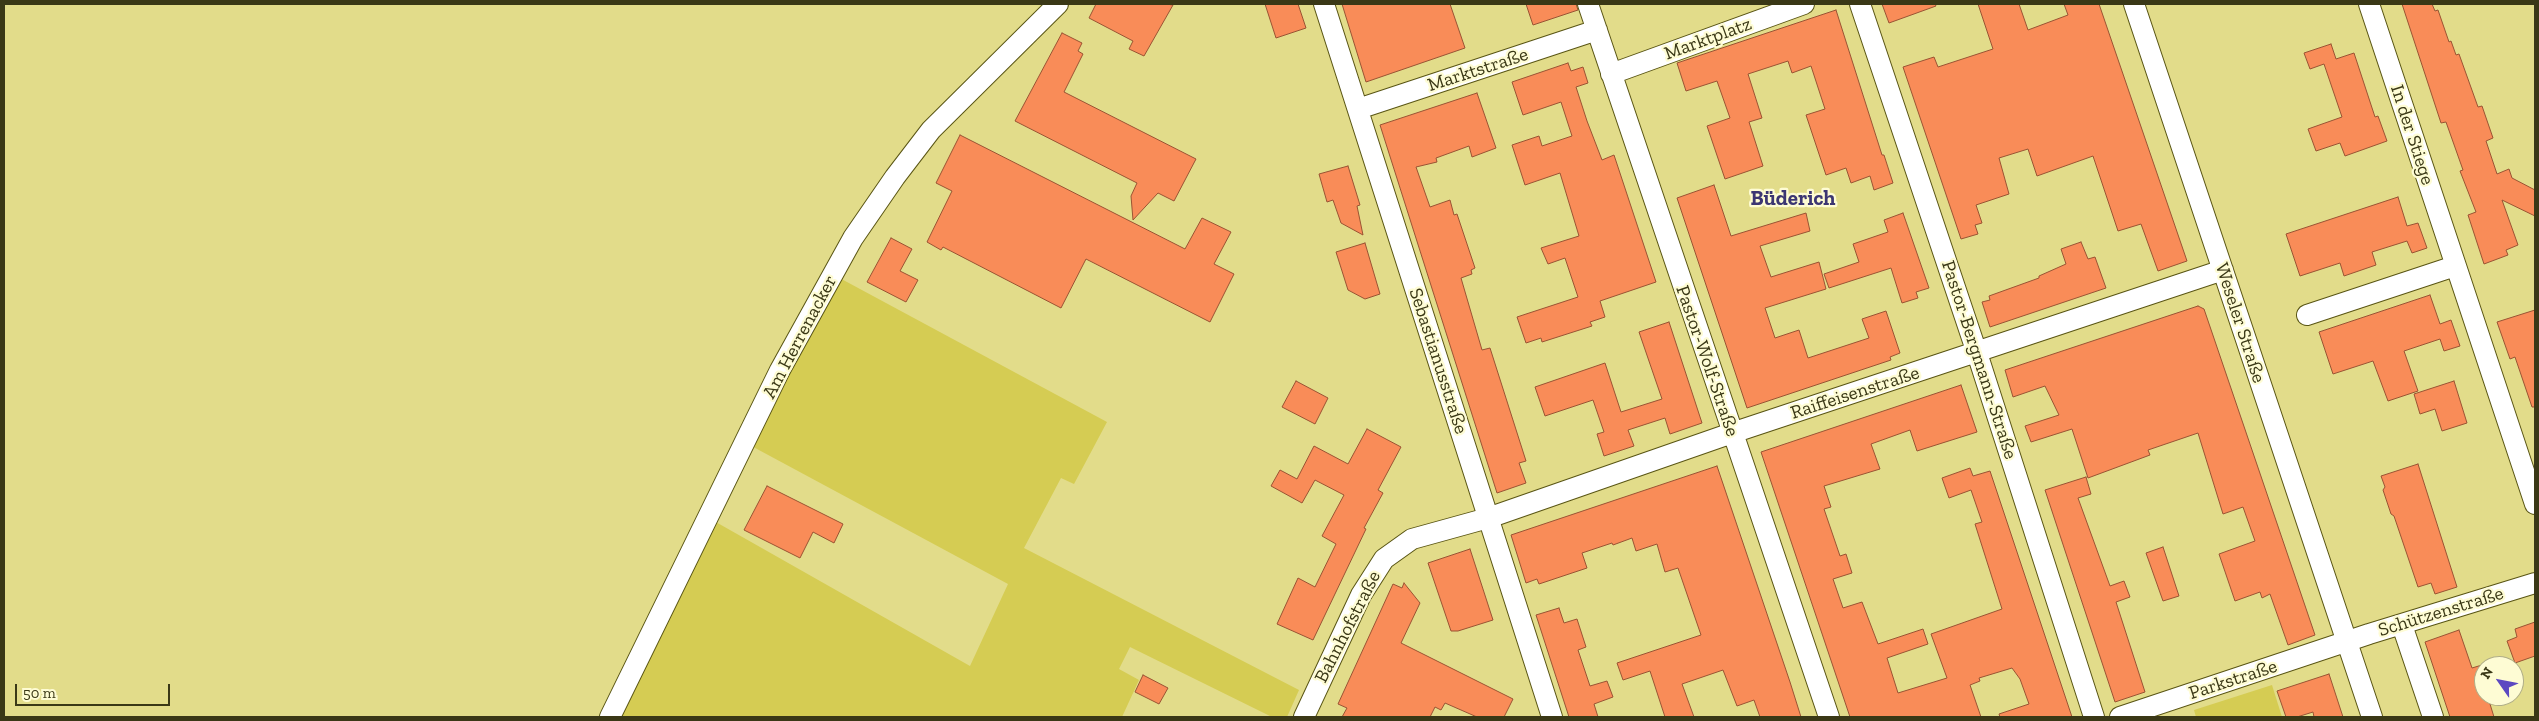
<!DOCTYPE html>
<html>
<head>
<meta charset="utf-8">
<style>
  body { margin:0 }
  #map { position:relative; width:2539px; height:721px; overflow:hidden; background:#e2dc8a; font-family:"Zilla Slab",serif }
  canvas { display:block }
  .frame { position:absolute; inset:0; border:5px solid #3a3816; pointer-events:none }
  .north { position:absolute; left:2474px; top:656px; width:50px; height:50px; box-sizing:border-box; background:#fefcd4; border:1px solid #b0ae88; border-radius:50%; rotate:303deg; font-size:14px; font-weight:700; line-height:20px; text-align:center; color:#3a3816 }
  .north::after { content:''; display:block; margin:auto; width:18px; height:22px; background:#5c49c1; clip-path:polygon(50% 0,100% 100%,50% 72%,0 100%) }
  .scale { position:absolute; left:15px; top:684px; width:155px; height:22px; box-sizing:border-box; border:2px solid #3a3816; border-top:0; padding-left:6px; font-size:15px; line-height:18px; white-space:nowrap; color:#3a3816; -webkit-text-stroke:4px #fefcd4; paint-order:stroke }
</style>
</head>
<body>
<div id="map">
<canvas width="2539" height="721"></canvas>
<div class="frame"></div>
<div class="north">N</div>
<div class="scale">50 m</div>
</div>
<script>
const context = document.querySelector('canvas').getContext('2d');
context.lineJoin = 'round';
function fillPath(path, color) { context.fillStyle = color; context.fill(path, 'evenodd'); }
const shape = rows => new Path2D(rows.map(r => 'M' + r).join(''));
function trace(path, color, width, dash) { context.strokeStyle = color; context.lineWidth = width; context.lineCap = dash ? 'butt' : 'round'; context.setLineDash(dash || []); context.stroke(path); }
function drawText(font, color, halo, rows, align = 'center') {
  context.font = font + ' "Zilla Slab",serif'; context.lineWidth = 4.5; context.setLineDash([]); context.textBaseline = 'middle'; context.strokeStyle = halo; context.fillStyle = color; for (const [text, x, y, turn = 0] of rows) {
    context.save(); context.translate(x, y); context.rotate((+turn || 0) * Math.PI / 180); context.textAlign = isNaN(turn) ? turn : align; if (halo) context.strokeText(text, 0, 0); context.fillText(text, 0, 0); context.restore();
  }
}
const green = shape([
  [834,275,1107,422,1074,484,1061,478,1024,548,1299,690,1287,717,1272,717,1130,647,1119,669,1139,680,1122,717,610,717,707,517,970,666,1008,584,744,442],
  [2272,685,2282,717,2196,717,2194,710]
]);
const building = shape([
  [1096,4,1166,4,1173,5,1144,56,1129,49,1133,41,1089,18,1096,4],
  [1265,4,1298,4,1306,28,1276,38,1265,4],
  [1342,4,1450,4,1465,48,1366,82,1342,4],
  [1526,4,1576,4,1578,10,1533,25,1526,4],
  [1882,4,1935,4,1936,6,1889,23,1882,4],
  [1978,4,2019,4,2028,30,2068,15,2064,4,2099,4,2187,261,2158,271,2141,224,2118,231,2093,156,2037,176,2028,149,1999,158,2009,194,1976,205,1982,223,1975,225,1978,234,1961,239,1903,67,1934,57,1938,67,1993,49,1978,4],
  [2402,4,2432,4,2435,11,2438,10,2449,42,2451,41,2456,55,2459,54,2478,107,2482,106,2493,138,2486,141,2497,174,2509,169,2512,178,2535,190,2535,216,2502,200,2518,245,2506,250,2508,255,2484,264,2468,215,2476,212,2460,171,2463,170,2446,122,2441,123,2402,4],
  [1836,10,1882,155,1884,155,1893,183,1874,190,1870,176,1851,183,1846,168,1826,175,1806,115,1825,109,1811,66,1792,73,1788,61,1748,74,1762,118,1749,122,1763,166,1725,179,1707,126,1730,118,1717,81,1686,91,1677,63,1836,10],
  [1062,33,1082,43,1078,51,1083,54,1064,92,1196,159,1174,201,1158,193,1133,220,1131,196,1137,183,1015,121,1062,33],
  [2331,44,2336,59,2354,53,2375,117,2378,116,2387,141,2345,156,2340,143,2316,151,2308,129,2342,117,2324,64,2310,69,2304,53,2331,44],
  [1568,63,1571,71,1583,67,1588,83,1576,87,1587,121,1602,160,1614,155,1656,282,1600,301,1605,317,1590,322,1592,326,1542,342,1541,338,1526,343,1517,317,1578,297,1565,258,1548,264,1541,248,1579,236,1560,173,1525,185,1512,145,1539,136,1542,146,1572,136,1561,102,1523,115,1512,82,1568,63],
  [1477,93,1496,148,1472,157,1469,146,1436,158,1437,162,1416,167,1430,207,1450,200,1454,215,1457,214,1475,268,1471,270,1472,274,1461,278,1482,350,1490,348,1526,461,1519,463,1526,483,1497,493,1380,125,1477,93],
  [960,135,1185,249,1202,218,1231,232,1214,264,1234,274,1210,322,1086,259,1061,308,943,247,941,250,927,242,952,191,936,183,960,135],
  [1348,166,1360,205,1357,206,1363,235,1341,223,1333,200,1327,202,1319,174,1348,166],
  [1714,185,1731,236,1806,213,1810,231,1760,246,1771,277,1819,262,1826,289,1765,308,1775,338,1799,330,1808,358,1869,338,1862,319,1886,311,1900,353,1890,357,1891,360,1747,408,1677,198,1714,185],
  [2398,197,2407,226,2418,223,2427,248,2412,253,2407,241,2372,252,2376,265,2344,276,2340,263,2300,276,2286,234,2398,197],
  [1903,213,1929,288,1916,292,1918,298,1902,303,1891,268,1829,288,1824,274,1859,262,1853,244,1888,232,1884,220,1903,213],
  [891,238,912,249,900,271,918,280,906,302,867,282,891,238],
  [2081,242,2088,259,2095,257,2106,288,1990,327,1982,302,1990,300,1989,296,2039,278,2039,276,2066,264,2061,249,2081,242],
  [1365,243,1380,294,1365,299,1348,290,1336,252,1365,243],
  [2430,295,2440,324,2451,320,2460,346,2444,351,2440,339,2404,351,2418,391,2388,401,2373,361,2333,374,2319,332,2430,295],
  [2198,306,2204,309,2315,635,2288,645,2270,594,2262,598,2260,592,2235,601,2219,554,2255,541,2243,507,2223,514,2198,433,2148,450,2150,455,2088,478,2072,429,2031,442,2025,426,2059,415,2045,386,2013,397,2005,370,2198,306],
  [2535,310,2535,407,2532,407,2515,357,2510,359,2497,322,2535,310],
  [1669,322,1702,423,1670,434,1665,418,1628,430,1634,446,1604,456,1597,434,1604,432,1593,400,1545,416,1535,387,1605,363,1621,412,1662,399,1639,332,1669,322],
  [1296,381,1328,398,1315,424,1282,407,1296,381],
  [2454,381,2467,423,2442,431,2435,409,2420,414,2414,394,2454,381],
  [1961,385,1977,432,1917,451,1910,430,1871,444,1880,469,1824,486,1831,507,1824,509,1840,556,1846,554,1852,573,1833,579,1843,608,1862,602,1878,644,1923,629,1928,644,1887,658,1898,693,1947,678,1931,634,2002,609,1975,524,1982,522,1971,490,1949,498,1942,478,1970,468,1973,476,1990,471,2072,717,2000,717,1999,714,2029,704,2020,679,2012,668,1979,678,1980,681,1970,685,1981,717,1850,717,1761,452,1961,385],
  [1367,429,1401,447,1378,490,1383,493,1364,528,1366,529,1313,640,1277,624,1298,578,1315,587,1336,544,1322,536,1344,495,1315,480,1302,503,1271,486,1280,470,1297,479,1314,446,1348,464,1367,429],
  [2418,464,2457,587,2435,594,2431,583,2418,587,2394,516,2391,514,2383,490,2385,487,2381,476,2418,464],
  [1717,466,1790,682,1801,717,1760,717,1754,700,1737,706,1723,670,1682,684,1694,717,1665,717,1650,671,1623,680,1617,663,1701,635,1678,568,1665,572,1657,544,1636,551,1632,538,1613,545,1612,543,1582,553,1587,568,1539,584,1537,579,1526,583,1511,535,1717,466],
  [2086,477,2091,494,2078,498,2110,586,2124,581,2130,597,2116,602,2145,692,2115,702,2045,490,2086,477],
  [767,486,843,524,834,543,813,532,800,558,744,530,767,486],
  [2163,547,2179,596,2163,601,2146,553,2163,547],
  [1470,549,1493,620,1458,631,1451,631,1428,563,1470,549],
  [1404,583,1420,603,1401,643,1513,699,1504,717,1477,717,1445,703,1441,710,1435,707,1430,717,1342,717,1347,708,1338,704,1393,584,1402,588,1404,583],
  [1559,608,1564,623,1577,619,1586,647,1578,650,1590,686,1607,681,1613,697,1594,704,1598,717,1569,717,1536,615,1559,608],
  [2535,622,2535,656,2515,663,2507,641,2517,637,2515,629,2535,622],
  [2459,630,2472,668,2482,665,2484,696,2493,696,2495,702,2490,704,2494,717,2450,717,2425,642,2459,630],
  [2329,674,2343,717,2314,717,2313,712,2297,717,2286,717,2277,691,2329,674],
  [1143,675,1168,688,1159,704,1135,692,1143,675]
]);
const minor = shape([
  [1324,4,1552,717],
  [1588,4,1829,717],
  [1860,4,1977,353,2094,717],
  [2134,4,2372,717],
  [2369,4,2535,504],
  [1611,74,1804,4],
  [1358,109,1597,30],
  [2307,315,2455,266],
  [2402,625,2433,717],
  [610,717,780,370,853,238,895,177,931,130,1058,4],
  [1304,717,1361,595,1384,559,1412,539,1488,518,1732,433,2223,270],
  [2120,717,2369,634,2535,583]
]);
const streetNames = [
  ["Marktplatz",1708,39,-20],
  ["Marktstraße",1478,70,-18],
  ["In der Stiege",2412,135,72],
  ["Weseler Straße",2240,323,72],
  ["Am Herrenacker",800,337,-62],
  ["Pastor-Bergmann-Straße",1979,360,72],
  ["Sebastianusstraße",1438,361,72],
  ["Pastor-Wolf-Straße",1707,361,71],
  ["Raiffeisenstraße",1855,393,-18],
  ["Schützenstraße",2441,612,-17],
  ["Bahnhofstraße",1348,627,-63],
  ["Parkstraße",2233,680,-18]
];
const quarterNames = [
  ["Büderich",1793,199]
];
fillPath(green, '#d5cc53');
fillPath(building, '#f98c58');
trace(building, '#995333', 1);
trace(minor, '#595514', 22);
trace(minor, '#fff', 20);
drawText('19px', '#3a3816', '#fefcd4', streetNames);
drawText('bold 21px', '#3c3672', '#fefcd4', quarterNames);
</script>
</body>
</html>
